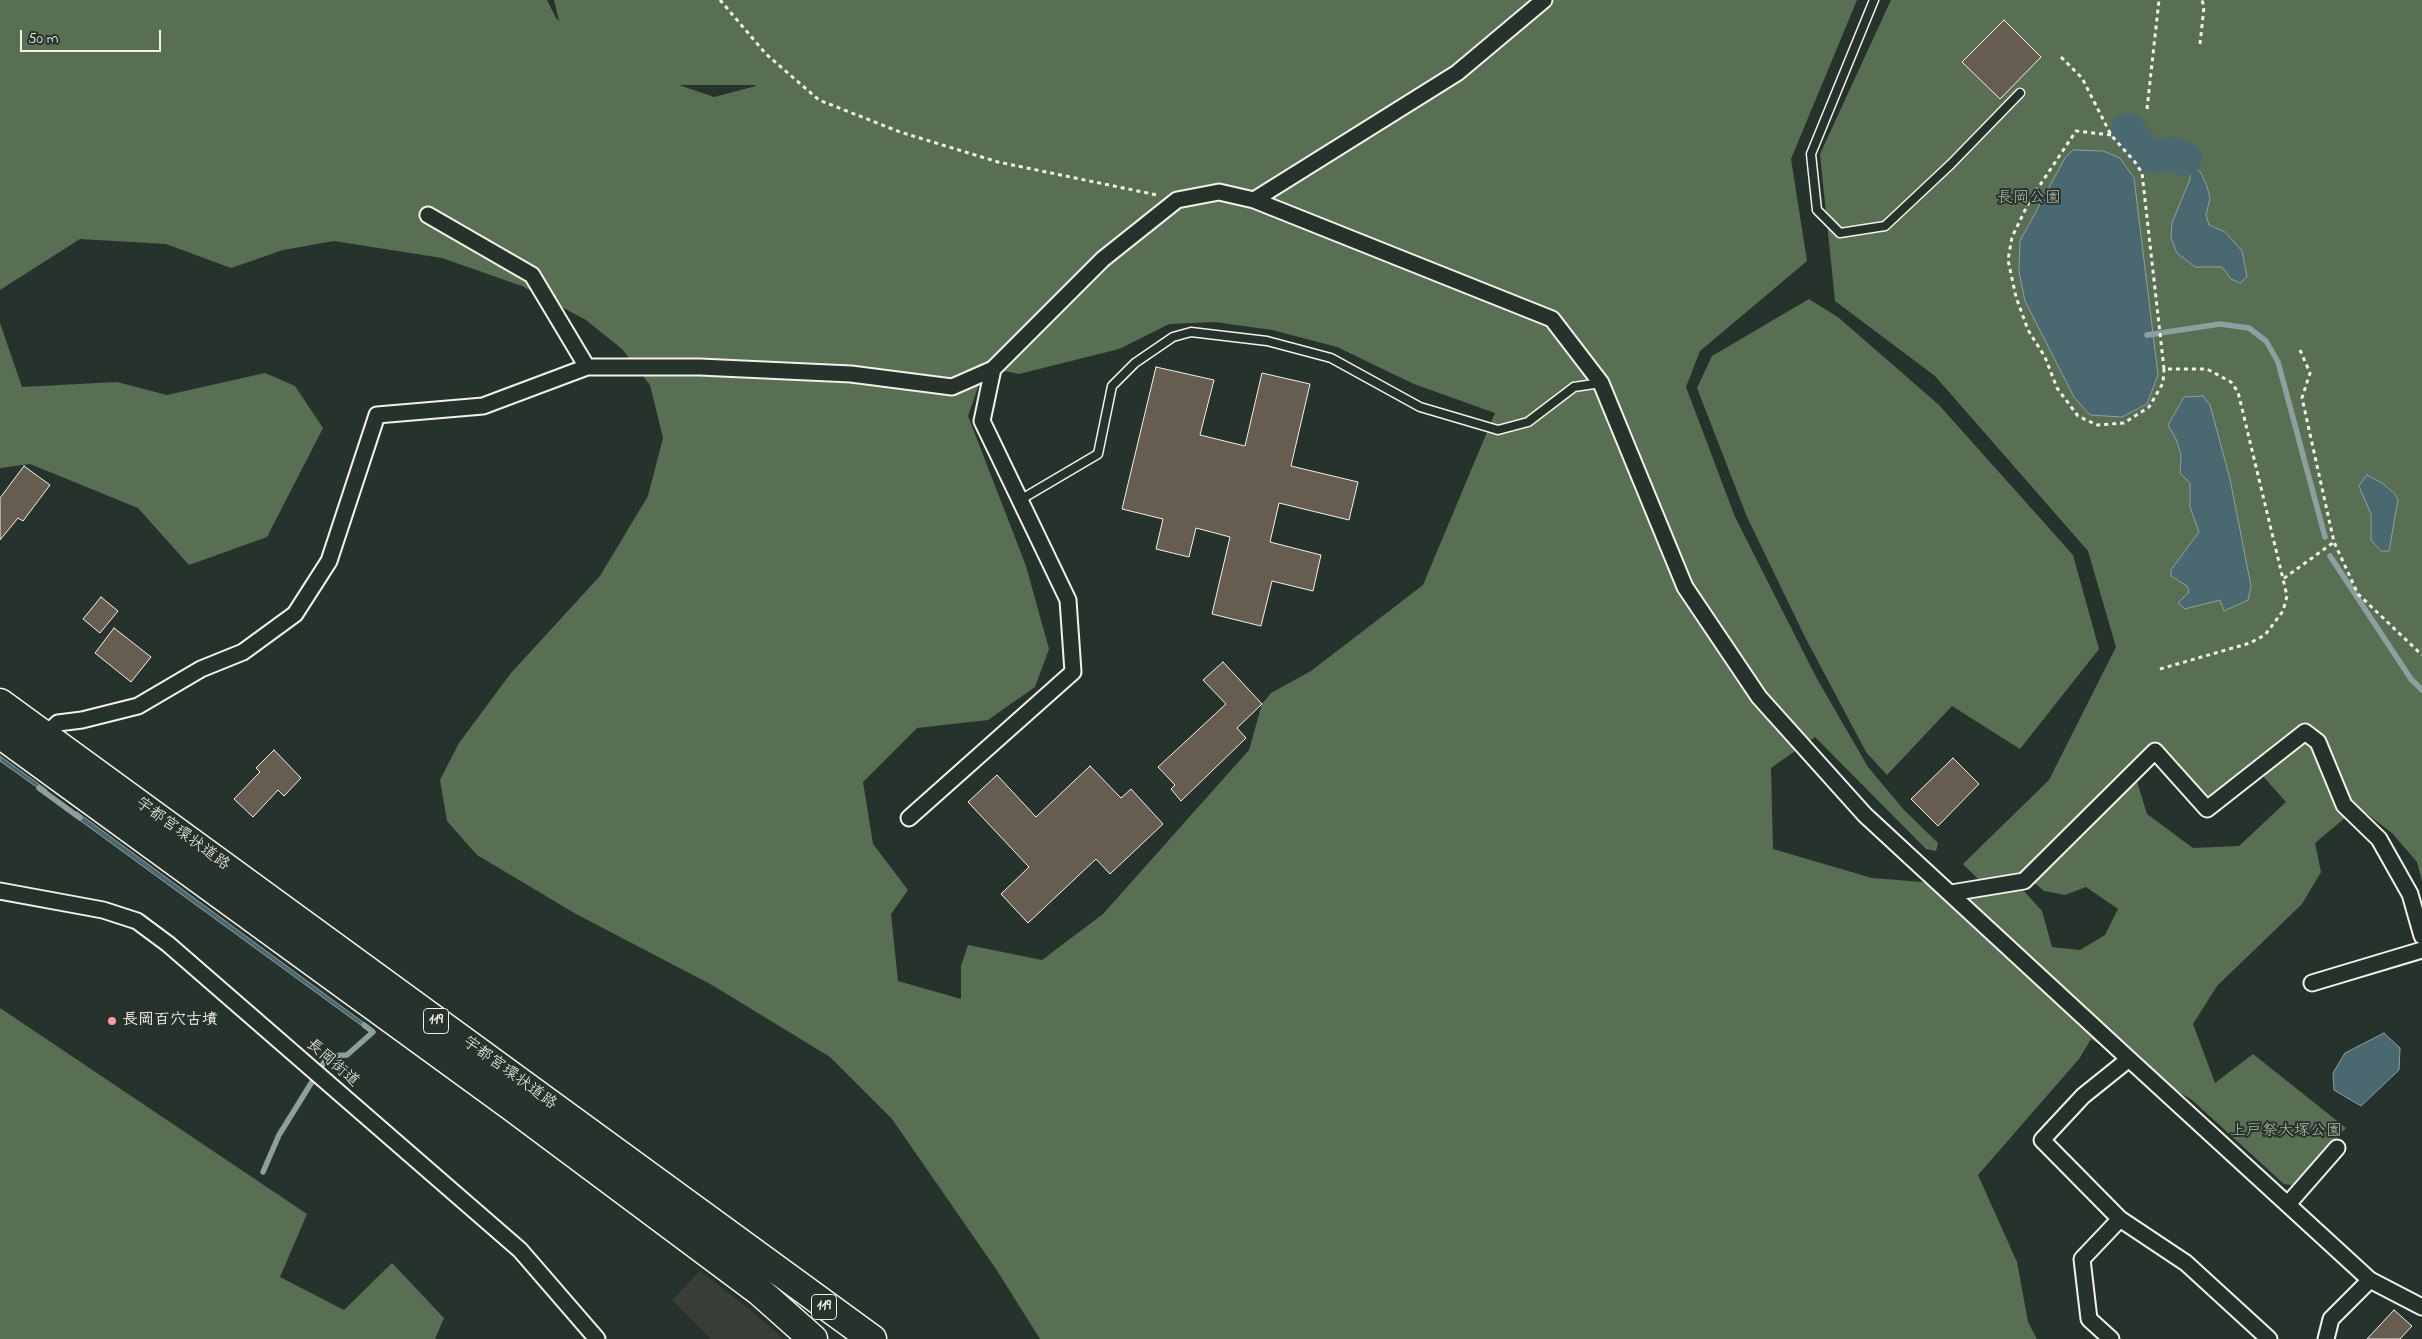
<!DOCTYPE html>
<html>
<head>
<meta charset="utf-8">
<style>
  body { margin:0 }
  #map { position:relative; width:2422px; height:1339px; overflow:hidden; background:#26332d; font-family:"Indie Flower",sans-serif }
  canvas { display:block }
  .scale { position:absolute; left:20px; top:30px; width:141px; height:22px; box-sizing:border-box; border:2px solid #f4f1e8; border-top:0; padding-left:6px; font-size:15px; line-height:18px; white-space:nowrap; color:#f4f1e8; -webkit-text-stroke:4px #26332d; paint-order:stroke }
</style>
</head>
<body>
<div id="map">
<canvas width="2422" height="1339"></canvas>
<div class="scale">50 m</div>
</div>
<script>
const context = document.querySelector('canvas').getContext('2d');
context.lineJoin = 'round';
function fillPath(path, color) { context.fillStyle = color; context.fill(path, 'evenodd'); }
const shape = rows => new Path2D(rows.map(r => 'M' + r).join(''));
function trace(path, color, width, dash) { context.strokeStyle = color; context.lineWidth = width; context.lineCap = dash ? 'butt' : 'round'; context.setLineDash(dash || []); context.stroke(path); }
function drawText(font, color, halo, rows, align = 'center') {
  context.font = font + ' "Indie Flower","Klee One",sans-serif'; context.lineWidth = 4; context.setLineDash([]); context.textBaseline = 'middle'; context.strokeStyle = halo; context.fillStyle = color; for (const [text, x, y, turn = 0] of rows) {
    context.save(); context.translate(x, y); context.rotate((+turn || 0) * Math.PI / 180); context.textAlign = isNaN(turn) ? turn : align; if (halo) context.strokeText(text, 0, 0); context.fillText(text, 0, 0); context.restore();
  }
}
const built = shape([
  [700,1271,749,1309,784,1339,711,1339,672,1300]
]);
const green = shape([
  [0,0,547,0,556,18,559,21,554,0,1857,0,1791,159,1807,261,1700,351,1686,387,1735,517,1816,677,1868,767,1904,810,1938,843,1936,851,1926,849,1815,737,1771,768,1773,849,1872,878,2023,890,2042,911,2052,947,2080,950,2105,935,2118,909,2086,887,2065,895,2044,891,2028,877,2134,772,2147,814,2193,848,2239,846,2286,802,2253,765,2207,797,2152,742,2029,874,1981,882,1963,864,2049,780,2116,647,2088,551,1935,376,1835,301,1820,154,1891,0,2422,0,2422,881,2417,862,2392,833,2358,807,2315,843,2321,872,2302,904,2217,986,2193,1024,2215,1083,2253,1054,2346,1128,2292,1185,2284,1184,2192,1100,2091,1039,2079,1059,1978,1175,2017,1262,2028,1322,2037,1339,1040,1339,996,1269,892,1119,830,1057,712,985,576,914,477,855,447,821,440,780,459,743,511,673,600,576,648,496,663,438,650,385,622,349,586,320,522,286,442,258,334,241,283,250,231,268,166,244,80,239,0,290],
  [679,85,755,85,756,86,714,97],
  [1215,322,1272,330,1337,347,1414,384,1495,413,1423,585,1311,671,1271,693,1262,704,1249,750,1103,914,1042,960,968,945,961,966,961,999,898,981,891,914,908,890,873,844,863,782,917,728,988,720,1035,687,1049,649,1026,566,968,416,985,367,1019,374,1119,349,1169,324],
  [1809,299,1839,318,1939,405,2073,555,2099,649,2020,749,1952,706,1887,775,1866,752,1805,637,1747,517,1697,388,1712,356],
  [0,323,22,387,117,382,167,395,265,373,295,386,323,428,267,537,189,565,138,508,30,464,0,468],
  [0,1008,307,1214,280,1277,344,1310,392,1263,444,1318,435,1339,0,1339]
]);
const water = shape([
  [2073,150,2103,151,2120,158,2134,178,2158,375,2147,404,2122,417,2090,415,2074,397,2025,301,2019,272,2020,241,2065,158,2073,150],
  [2185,159,2201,173,2207,186,2210,198,2206,215,2209,225,2225,232,2242,251,2247,277,2240,283,2231,279,2222,267,2195,267,2177,253,2171,238,2172,223,2190,179,2190,169,2185,159],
  [2203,396,2210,405,2230,479,2251,586,2248,600,2224,611,2220,600,2185,609,2178,603,2189,592,2187,586,2171,576,2171,570,2199,532,2190,507,2190,483,2180,473,2181,456,2177,441,2168,425,2184,397,2203,396],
  [2367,475,2382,483,2395,494,2398,500,2389,551,2381,551,2371,540,2371,514,2359,486,2367,475],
  [0,756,47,790,45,793,0,761,0,756],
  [77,812,371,1028,369,1031,74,816,77,812],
  [2384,1033,2400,1048,2399,1070,2361,1106,2334,1090,2333,1073,2345,1053,2384,1033]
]);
const stream = shape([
  [2147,335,2220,324,2249,328,2266,341,2278,362,2325,537],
  [2330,556,2411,679,2422,690],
  [39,788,80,818],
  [263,1172,279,1135,328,1056,347,1055,373,1032,364,1025]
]);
const river = shape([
  [2128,130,2147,154,2153,156,2173,154,2185,159]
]);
const building = shape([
  [2004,20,2041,57,2000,99,1962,62,2004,20],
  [1156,367,1214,380,1200,435,1245,446,1262,373,1310,384,1291,466,1358,482,1349,520,1279,503,1270,542,1321,555,1313,591,1272,581,1261,626,1212,614,1230,537,1196,528,1189,557,1156,549,1163,519,1122,509,1156,367],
  [24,466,50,485,23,521,18,518,0,540,0,498,24,466],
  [101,597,118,611,100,633,83,619,101,597],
  [114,628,151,657,131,682,95,653,114,628],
  [1223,662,1262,704,1237,728,1246,738,1181,801,1171,789,1175,785,1158,767,1226,704,1203,680,1223,662],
  [274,750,301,778,284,796,278,790,253,817,234,799,260,772,256,768,274,750],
  [1953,758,1979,784,1938,826,1911,799,1953,758],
  [1090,766,1121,798,1131,789,1163,824,1110,874,1096,859,1028,923,1001,894,1029,867,968,802,997,775,1036,817,1090,766],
  [2394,1310,2412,1326,2400,1339,2367,1339,2394,1310]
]);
const path = shape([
  [720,0,766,54,819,100,900,132,998,162,1157,195],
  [2200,44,2204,7,2202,0],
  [2061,57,2082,78,2111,135,2135,162,2142,173,2164,369,2207,369,2231,382,2238,392,2283,579,2334,542],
  [2147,109,2159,0],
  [2111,135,2076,131,2030,200,2012,237,2008,260,2016,297,2028,330,2045,357,2057,388,2078,416,2097,425,2124,423,2149,407,2163,383,2164,369],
  [2300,350,2310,373,2302,398,2334,542,2358,594,2422,655],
  [2160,669,2250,643,2265,635,2283,611,2287,596,2283,579]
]);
const lane = shape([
  [1874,0,1811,154,1817,210,1840,233,1885,226,1951,164,2020,93],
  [1020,500,1098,454,1112,386,1135,363,1173,337,1191,332,1267,341,1331,358,1420,407,1498,430,1528,422,1574,387,1601,383]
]);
const street = shape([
  [1254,200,1457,73,1544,0],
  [428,215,532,275,587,367],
  [40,740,58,723,82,720,138,706,201,669,243,652,295,614,329,561,377,415,483,406,587,367,700,367,851,374,952,387,993,369,1103,259,1177,200,1219,192,1254,200,1552,319,1601,383,1685,587,1759,697,1865,815,2129,1059,2370,1280,2422,1307],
  [909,818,1073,672,1068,600,982,421,993,369],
  [0,891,103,910,137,921,168,944,520,1250,597,1339],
  [1951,893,2024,881,2155,751,2207,809,2305,732,2318,742,2344,805,2379,839,2410,894,2422,936],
  [2312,983,2422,950],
  [2288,1204,2337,1148],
  [2120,1219,2186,1263,2269,1339],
  [2111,1339,2089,1319,2082,1259,2120,1219,2042,1140,2083,1096,2129,1059],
  [2326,1339,2331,1319,2370,1280]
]);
const highway = shape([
  [0,703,872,1339],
  [0,734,511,1106,759,1291,813,1339]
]);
const markers = [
  [112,1021,5,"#ff9aa2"]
];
const shields = [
  [436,1021,25],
  [824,1307,25]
];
const shieldNames = [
  ["119",436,1021],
  ["119",824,1307]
];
const parkNames = [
  ["長岡公園",2029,199],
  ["上戸祭大塚公園",2286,1132]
];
const streetNames = [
  ["宇都宮環状道路",182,835,36],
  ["長岡街道",332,1064,41],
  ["宇都宮環状道路",509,1074,36]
];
const poiNames = [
  ["長岡百穴古墳",122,1021]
];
fillPath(built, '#393f38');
fillPath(green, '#596f54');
fillPath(water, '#4a6870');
trace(water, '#8e9fa0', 1);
trace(stream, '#8e9fa0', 5.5);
trace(river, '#4a6870', 34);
fillPath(building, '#665c50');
trace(building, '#f4f1e8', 1);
trace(lane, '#f4f1e8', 11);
trace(street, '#f4f1e8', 19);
trace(highway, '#f4f1e8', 31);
trace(path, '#f4f1e8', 3, [4, 4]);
trace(lane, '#26332d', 8);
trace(street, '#26332d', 15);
trace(highway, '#26332d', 28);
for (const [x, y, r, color] of markers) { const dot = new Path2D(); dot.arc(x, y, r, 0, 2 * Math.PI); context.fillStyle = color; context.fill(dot); trace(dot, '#26332d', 2); }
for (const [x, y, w] of shields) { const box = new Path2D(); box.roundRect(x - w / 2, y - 12.5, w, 25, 4); context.fillStyle = '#26332d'; context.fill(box); trace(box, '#f4f1e8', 1); }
drawText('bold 15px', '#f4f1e8', null, shieldNames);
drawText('16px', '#b6bdad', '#26332d', parkNames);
drawText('16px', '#f4f1e8', '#26332d', streetNames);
drawText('bold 16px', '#f4f1e8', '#26332d', poiNames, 'left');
</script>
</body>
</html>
